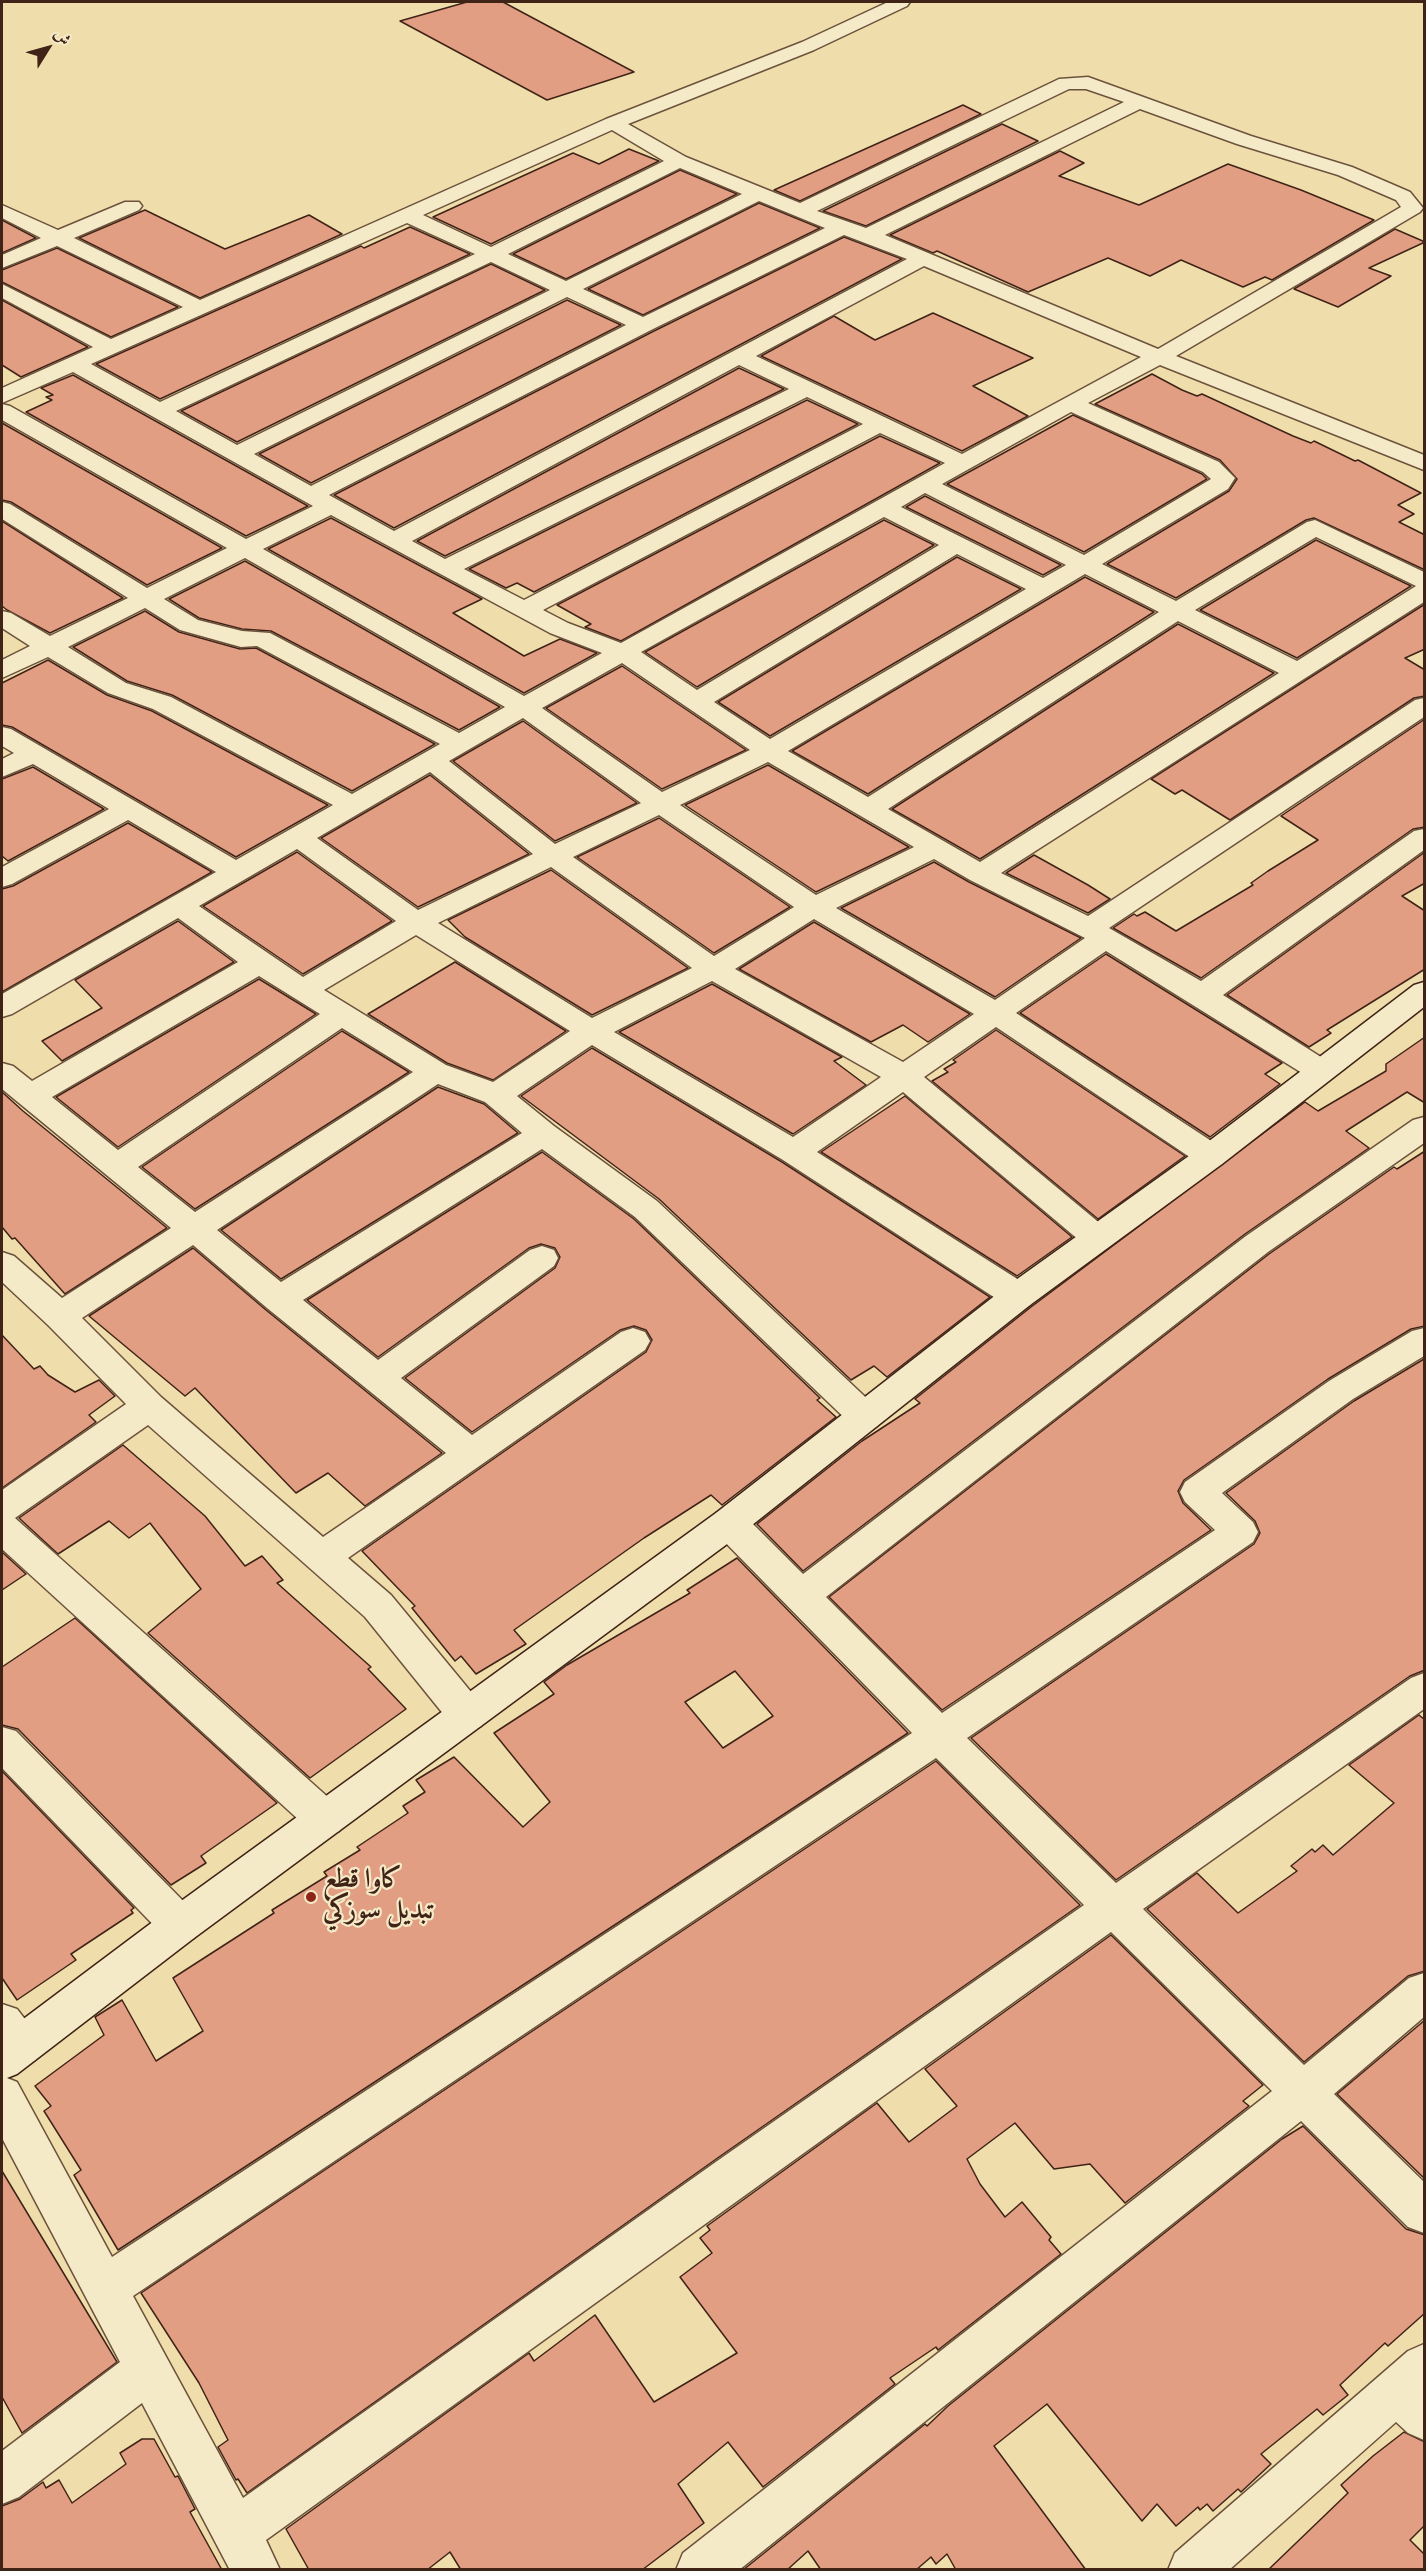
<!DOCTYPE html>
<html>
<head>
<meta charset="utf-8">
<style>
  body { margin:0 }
  #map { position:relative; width:1426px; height:2571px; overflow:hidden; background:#efdeab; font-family:"IM FELL Double Pica",Amiri,serif }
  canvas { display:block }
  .frame { position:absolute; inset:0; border:3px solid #402317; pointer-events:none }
  .north { position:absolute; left:18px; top:18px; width:60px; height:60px; -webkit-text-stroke:4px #f5eac8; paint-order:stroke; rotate:53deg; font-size:16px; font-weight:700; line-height:24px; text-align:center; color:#402317 }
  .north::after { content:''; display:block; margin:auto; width:21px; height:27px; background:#402317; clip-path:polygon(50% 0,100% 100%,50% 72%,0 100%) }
</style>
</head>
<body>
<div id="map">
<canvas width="1426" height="2571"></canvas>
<div class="frame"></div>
<div class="north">ش</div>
</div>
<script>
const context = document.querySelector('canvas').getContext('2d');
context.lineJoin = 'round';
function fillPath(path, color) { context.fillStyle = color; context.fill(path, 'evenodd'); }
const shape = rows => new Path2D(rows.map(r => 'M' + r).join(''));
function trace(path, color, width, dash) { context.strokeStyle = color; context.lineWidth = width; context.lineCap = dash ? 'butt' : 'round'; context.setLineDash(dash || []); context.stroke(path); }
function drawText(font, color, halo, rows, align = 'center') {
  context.font = font + ' "IM FELL Double Pica",Amiri,serif'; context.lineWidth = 4.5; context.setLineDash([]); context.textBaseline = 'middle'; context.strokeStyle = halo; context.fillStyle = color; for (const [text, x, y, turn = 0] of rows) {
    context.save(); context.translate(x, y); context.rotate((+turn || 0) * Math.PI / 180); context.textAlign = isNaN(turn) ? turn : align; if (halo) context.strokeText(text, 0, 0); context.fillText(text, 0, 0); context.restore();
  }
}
const building = shape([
  [467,2,503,2,634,72,547,100,400,21,467,2],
  [963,105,981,114,800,201,774,190,963,105],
  [1002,124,1038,141,866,226,823,211,1002,124],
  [629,149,659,161,491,244,433,217,573,153,599,164,629,149],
  [1060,151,1084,163,1059,176,1139,205,1228,164,1301,190,1374,220,1272,280,1265,277,1243,287,1181,260,1150,276,1108,258,1028,292,937,251,933,253,890,235,1060,151],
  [680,170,737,194,566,279,513,254,680,170],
  [759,203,820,228,643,315,588,289,759,203],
  [145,210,225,249,309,215,342,234,200,298,79,238,145,210],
  [2,220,36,238,2,253,2,220],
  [410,227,470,254,160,399,96,364,361,246,364,248,410,227],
  [1395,229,1425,242,1369,268,1391,276,1338,307,1294,289,1395,229],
  [844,237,902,259,394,528,334,495,652,332,844,237],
  [57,248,178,307,111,337,2,282,2,270,57,248],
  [491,264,545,290,237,442,181,411,491,264],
  [2,300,88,347,21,377,2,365,2,300],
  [567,300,621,325,311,483,259,454,567,300],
  [933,313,1033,358,973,386,1028,416,962,451,761,356,834,316,875,340,933,313],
  [739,368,784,389,445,556,417,541,739,368],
  [1152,374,1182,390,1197,396,1202,394,1293,436,1311,443,1314,441,1355,461,1358,460,1421,493,1398,505,1414,514,1399,522,1425,535,1425,570,1314,518,1306,520,1176,598,1107,564,1229,491,1237,479,1220,460,1095,404,1152,374],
  [73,375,308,506,246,536,26,412,52,400,46,397,53,395,41,388,73,375],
  [807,400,858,424,534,592,517,583,506,588,469,569,807,400],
  [1073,415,1202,474,1207,479,1084,552,947,484,1073,415],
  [2,423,222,548,147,585,11,502,2,500,2,423],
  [880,436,940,463,621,641,585,627,591,624,557,605,880,436],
  [925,496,1061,565,1043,575,906,507,925,496],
  [331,518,482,599,453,613,524,656,560,639,597,653,524,693,268,549,331,518],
  [884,520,934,545,697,687,645,652,884,520],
  [2,521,123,598,50,633,7,610,2,606,2,521],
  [1316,540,1411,586,1297,658,1200,610,1316,540],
  [957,557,1021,589,770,736,718,702,957,557],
  [245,561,500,707,459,730,271,631,242,629,199,618,169,599,245,561],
  [1085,577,1154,612,868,794,792,751,1085,577],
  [1425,604,1425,649,1405,658,1425,670,1425,696,1414,698,1230,820,1182,790,1175,794,1151,779,1425,604],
  [145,611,179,632,240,649,256,648,435,744,352,791,172,695,127,681,73,647,145,611],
  [1178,624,1274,673,980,859,892,809,1178,624],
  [48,660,107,695,152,711,328,805,236,857,12,727,2,725,2,683,48,660],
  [622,666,746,750,662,789,546,708,622,666],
  [1425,719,1425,827,1413,829,1201,978,1113,928,1134,914,1137,916,1145,912,1176,931,1253,885,1251,883,1268,871,1318,840,1281,816,1425,719],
  [523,721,637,803,555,841,453,761,523,721],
  [768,765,909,847,816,892,685,805,768,765],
  [33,767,104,809,8,861,2,856,2,779,33,767],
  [430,775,529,854,418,907,321,838,430,775],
  [659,818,790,907,714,953,577,857,659,818],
  [128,823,212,872,2,992,2,889,13,886,128,823],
  [297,852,392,921,303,974,203,906,297,852],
  [1425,852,1425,883,1402,896,1425,911,1425,969,1327,1030,1331,1033,1309,1047,1227,995,1425,852],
  [1034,855,1088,885,1110,899,1088,913,1006,873,1034,855],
  [934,862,969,882,1081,938,995,997,841,908,934,862],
  [551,870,688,968,592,1015,465,937,448,920,551,870],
  [178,921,234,962,62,1061,42,1041,102,1008,75,980,178,921],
  [814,922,970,1014,928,1042,903,1025,871,1042,739,969,814,922],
  [1106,954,1282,1063,1265,1074,1280,1084,1210,1137,1020,1013,1106,954],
  [455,962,566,1031,493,1080,447,1063,368,1014,455,962],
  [259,979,316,1014,118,1147,56,1097,259,979],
  [712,984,842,1057,834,1061,866,1085,793,1134,619,1032,712,984],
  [996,1030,1185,1156,1098,1219,932,1081,948,1072,944,1069,956,1062,953,1060,996,1030],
  [342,1031,409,1072,195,1209,142,1167,342,1031],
  [1425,1037,1425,1103,1407,1092,1346,1131,1369,1148,1245,1234,803,1571,757,1524,862,1441,920,1403,915,1399,1031,1307,1305,1102,1318,1111,1386,1071,1386,1064,1425,1037],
  [592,1048,782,1162,990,1297,887,1377,874,1366,851,1380,659,1199,521,1096,592,1048],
  [438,1087,484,1104,518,1133,281,1279,221,1230,438,1087],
  [2,1092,23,1111,167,1228,65,1294,15,1238,12,1239,2,1227,2,1092],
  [905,1096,1072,1237,1017,1276,821,1152,905,1096],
  [1425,1151,1425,1326,1411,1329,1328,1379,1184,1480,1178,1491,1183,1503,1211,1530,942,1710,829,1597,1269,1254,1394,1167,1397,1169,1425,1151],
  [542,1152,634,1219,820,1398,817,1400,836,1417,722,1505,711,1495,644,1538,514,1630,526,1644,476,1674,461,1656,455,1661,412,1608,415,1606,362,1551,646,1352,652,1340,646,1330,634,1326,620,1330,472,1432,405,1378,555,1268,560,1257,555,1248,541,1244,529,1248,378,1357,307,1300,542,1152],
  [193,1248,266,1310,442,1453,365,1506,328,1473,296,1493,195,1388,185,1396,89,1316,193,1248],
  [2,1335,34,1369,40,1366,48,1375,75,1392,99,1380,115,1396,89,1415,96,1422,2,1488,2,1335],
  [1424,1359,1425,1670,1410,1676,1116,1880,971,1738,1254,1544,1260,1533,1255,1521,1226,1493,1354,1401,1424,1359],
  [123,1445,205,1516,245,1566,262,1556,283,1580,277,1583,371,1667,368,1669,406,1709,310,1778,148,1633,201,1589,150,1523,129,1538,109,1521,58,1554,19,1518,123,1445],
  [2,1552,26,1574,2,1590,2,1552],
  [737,1558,908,1733,118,2250,74,2175,81,2170,44,2111,51,2106,35,2086,104,2035,95,2017,122,2000,156,2061,203,2031,173,1978,274,1913,272,1910,327,1876,324,1872,360,1850,357,1847,408,1813,403,1806,425,1792,416,1780,454,1757,523,1827,550,1802,494,1733,554,1694,544,1682,567,1665,690,1593,687,1590,737,1558],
  [735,1671,773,1716,723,1748,685,1702,735,1671],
  [75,1618,277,1803,201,1856,206,1863,171,1885,18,1729,2,1725,2,1667,75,1618],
  [1419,1715,1425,1720,1425,1971,1408,1976,1304,2062,1147,1909,1197,1873,1238,1913,1297,1871,1291,1866,1312,1849,1315,1852,1323,1845,1333,1855,1394,1803,1349,1765,1419,1715],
  [936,1761,1080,1905,719,2157,247,2493,238,2479,236,2480,218,2447,228,2440,199,2383,141,2293,936,1761],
  [2,1771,134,1908,131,1910,133,1913,71,1954,76,1960,17,2000,2,1978,2,1771],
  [1111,1935,1263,2085,1243,2101,1249,2106,1125,2203,1090,2164,1054,2169,1015,2123,967,2159,980,2184,1005,2217,1022,2202,1051,2237,1049,2240,1061,2254,938,2350,936,2347,890,2378,895,2384,763,2487,728,2442,678,2484,704,2523,642,2570,461,2570,450,2552,427,2570,309,2570,286,2529,529,2353,534,2361,595,2315,654,2402,737,2353,680,2277,712,2253,700,2238,710,2230,707,2226,877,2103,909,2142,957,2106,925,2069,1111,1935],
  [1425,2020,1425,2179,1337,2094,1425,2020],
  [1303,2126,1406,2229,1425,2235,1425,2313,1388,2346,1385,2343,1340,2385,1348,2395,1323,2415,1317,2409,1261,2454,1271,2464,1241,2492,1238,2489,1213,2511,1207,2504,1200,2510,1198,2507,1176,2526,1157,2504,1142,2521,1047,2404,994,2446,1086,2570,956,2570,947,2554,936,2564,931,2557,916,2570,821,2570,808,2551,787,2570,743,2570,925,2424,927,2426,948,2406,1282,2139,1303,2126],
  [2,2171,117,2362,22,2433,2,2397,2,2171],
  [1404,2432,1425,2442,1425,2525,1410,2540,1425,2555,1425,2570,1268,2570,1348,2493,1341,2485,1373,2456,1404,2432],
  [142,2439,154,2439,175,2477,178,2476,195,2509,190,2512,222,2570,2,2570,2,2506,20,2499,43,2482,46,2488,59,2480,72,2503,126,2464,120,2453,142,2439]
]);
const street = shape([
  [888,2,910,2,907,6,814,50,628,124,686,157,800,203,1059,79,1088,77,1251,136,1352,167,1410,192,1423,208,1420,212,1176,356,1424,455,1424,470,1160,365,1088,403,1219,462,1235,478,1228,489,1102,564,1176,601,1307,522,1315,520,1424,572,1424,602,1001,873,1088,916,1415,700,1424,698,1424,717,1109,928,1201,981,1414,831,1424,829,1424,850,1223,995,1332,1064,1336,1071,1332,1078,1321,1081,1310,1078,1106,951,1016,1013,1222,1148,1227,1156,1222,1164,1211,1167,1200,1164,996,1027,924,1077,1108,1230,1113,1238,1108,1246,1097,1250,1086,1246,903,1092,817,1152,1030,1287,1035,1296,1030,1305,1018,1308,1006,1305,783,1160,592,1045,517,1096,554,1126,657,1201,877,1408,882,1417,877,1426,865,1430,853,1426,635,1217,542,1149,303,1300,378,1360,530,1250,542,1246,554,1250,558,1258,554,1266,401,1378,472,1435,621,1332,633,1328,645,1332,650,1341,645,1350,348,1558,391,1595,481,1704,486,1715,481,1726,467,1731,453,1726,365,1617,148,1425,15,1518,339,1807,345,1819,339,1831,325,1836,311,1831,2,1549,2,1490,126,1404,48,1325,2,1282,2,1252,14,1256,62,1298,171,1228,2,1089,2,1063,13,1066,32,1081,238,962,178,918,12,1014,2,1017,2,994,216,872,128,820,12,884,2,887,2,867,109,809,33,764,2,777,2,759,14,753,2,746,2,727,11,729,236,860,333,805,153,709,108,693,48,657,2,678,2,660,30,646,2,628,2,611,11,613,50,636,128,598,2,519,2,502,10,504,147,588,227,548,2,420,2,404,10,406,246,539,313,506,73,372,2,403,2,388,93,347,2,298,2,284,111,339,183,307,57,246,2,268,2,255,41,238,2,218,2,205,58,230,125,202,139,202,142,206,139,210,74,238,200,300,606,119,802,42,888,2],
  [1069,89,1086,89,1124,102,866,228,817,211,1069,89],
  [1140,109,1237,144,1338,175,1396,200,1401,207,1158,349,885,235,1140,109],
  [612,130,664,161,491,247,423,215,612,130],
  [680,168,742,194,566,281,508,254,680,168],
  [759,201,825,228,643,317,583,289,759,201],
  [407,223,475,254,160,402,91,364,407,223],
  [844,235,907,259,394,531,329,495,651,330,844,235],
  [491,262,550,290,237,445,176,411,491,262],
  [924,266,1141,357,962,454,756,356,924,266],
  [567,297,626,325,311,486,254,454,567,297],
  [739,365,789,389,445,559,412,541,739,365],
  [807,397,863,424,524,600,464,569,807,397],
  [1071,412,1203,472,1211,479,1084,555,942,484,1071,412],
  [880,433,945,463,621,643,568,623,543,610,880,433],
  [925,493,1066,565,1043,578,901,507,925,493],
  [331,515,550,633,602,653,524,696,263,549,331,515],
  [884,517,939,545,697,690,641,652,884,517],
  [1316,537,1416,586,1297,661,1195,610,1316,537],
  [957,554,1026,589,770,739,714,702,957,554],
  [245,558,505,707,459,733,270,633,242,631,198,620,164,599,245,558],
  [1085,574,1159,612,868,797,788,751,1085,574],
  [145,608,180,630,241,647,257,646,440,744,352,794,171,697,126,683,68,647,145,608],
  [1178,621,1279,673,980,862,888,809,1178,621],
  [622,663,750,750,662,792,542,708,622,663],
  [523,718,641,803,555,844,449,761,523,718],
  [768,762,914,847,816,895,680,805,768,762],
  [430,772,533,854,418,910,317,838,430,772],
  [659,815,794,907,714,956,573,857,659,815],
  [297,849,396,921,303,977,199,906,297,849],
  [934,859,970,880,1085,938,995,1000,836,908,934,859],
  [551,867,692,968,592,1018,438,923,551,867],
  [814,919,974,1014,903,1062,735,969,814,919],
  [416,935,570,1031,493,1082,446,1065,324,990,416,935],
  [259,976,320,1014,118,1150,52,1097,259,976],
  [712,981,881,1077,793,1137,614,1032,712,981],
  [342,1028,413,1072,195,1212,138,1167,342,1028],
  [438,1084,485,1102,522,1133,281,1282,217,1230,438,1084],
  [193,1245,267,1308,446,1453,323,1537,161,1397,82,1318,193,1245],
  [1424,1117,1424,1143,1268,1252,826,1597,942,1713,1215,1530,1185,1502,1180,1492,1185,1482,1329,1381,1412,1331,1424,1328,1424,1356,1353,1399,1222,1493,1253,1522,1258,1532,1253,1542,967,1738,1116,1883,1411,1678,1424,1673,1424,1709,1143,1909,1304,2065,1409,1978,1424,1973,1424,2017,1334,2094,1424,2182,1424,2233,1408,2227,1301,2121,739,2570,676,2570,683,2553,1272,2091,1111,1932,266,2540,280,2570,230,2570,142,2403,19,2497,2,2504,2,2451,120,2362,2,2138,2,2076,17,2082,112,2257,912,1733,716,1533,711,1523,716,1513,729,1509,742,1513,803,1574,1246,1236,1413,1120,1424,1117],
  [936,1758,1084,1905,720,2159,243,2498,133,2296,936,1758],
  [2,1727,16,1731,194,1912,200,1925,194,1938,180,1943,166,1938,2,1768,2,1727],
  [2,2004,17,2009,35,2032,41,2046,35,2060,20,2066,5,2060,2,2055,2,2004],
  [1424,2344,1424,2440,1408,2433,1396,2422,1229,2570,1168,2570,1175,2553,1408,2351,1424,2344]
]);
const secondary = shape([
  [1424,982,1424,1007,1222,1164,1030,1305,742,1533,194,1938,17,2074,2,2080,2,2035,166,1912,716,1513,1006,1287,1200,1148,1414,985,1424,982]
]);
const markers = [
  [311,1897,6,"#8f2418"]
];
const nearPoinames = [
  ["كاوا قطع",323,1881],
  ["تبديل سوزكي",323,1912]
];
fillPath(building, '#e29e83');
trace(building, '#402317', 1.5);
trace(street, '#6c523c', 3);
trace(secondary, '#402317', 3);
fillPath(street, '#f5eac8');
fillPath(secondary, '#f5eac8');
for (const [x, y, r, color] of markers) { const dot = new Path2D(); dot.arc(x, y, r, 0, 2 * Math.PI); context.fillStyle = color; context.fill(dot); trace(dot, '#f5eac8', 2); }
drawText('bold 27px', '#402317', '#f5eac8', nearPoinames, 'left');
</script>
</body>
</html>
